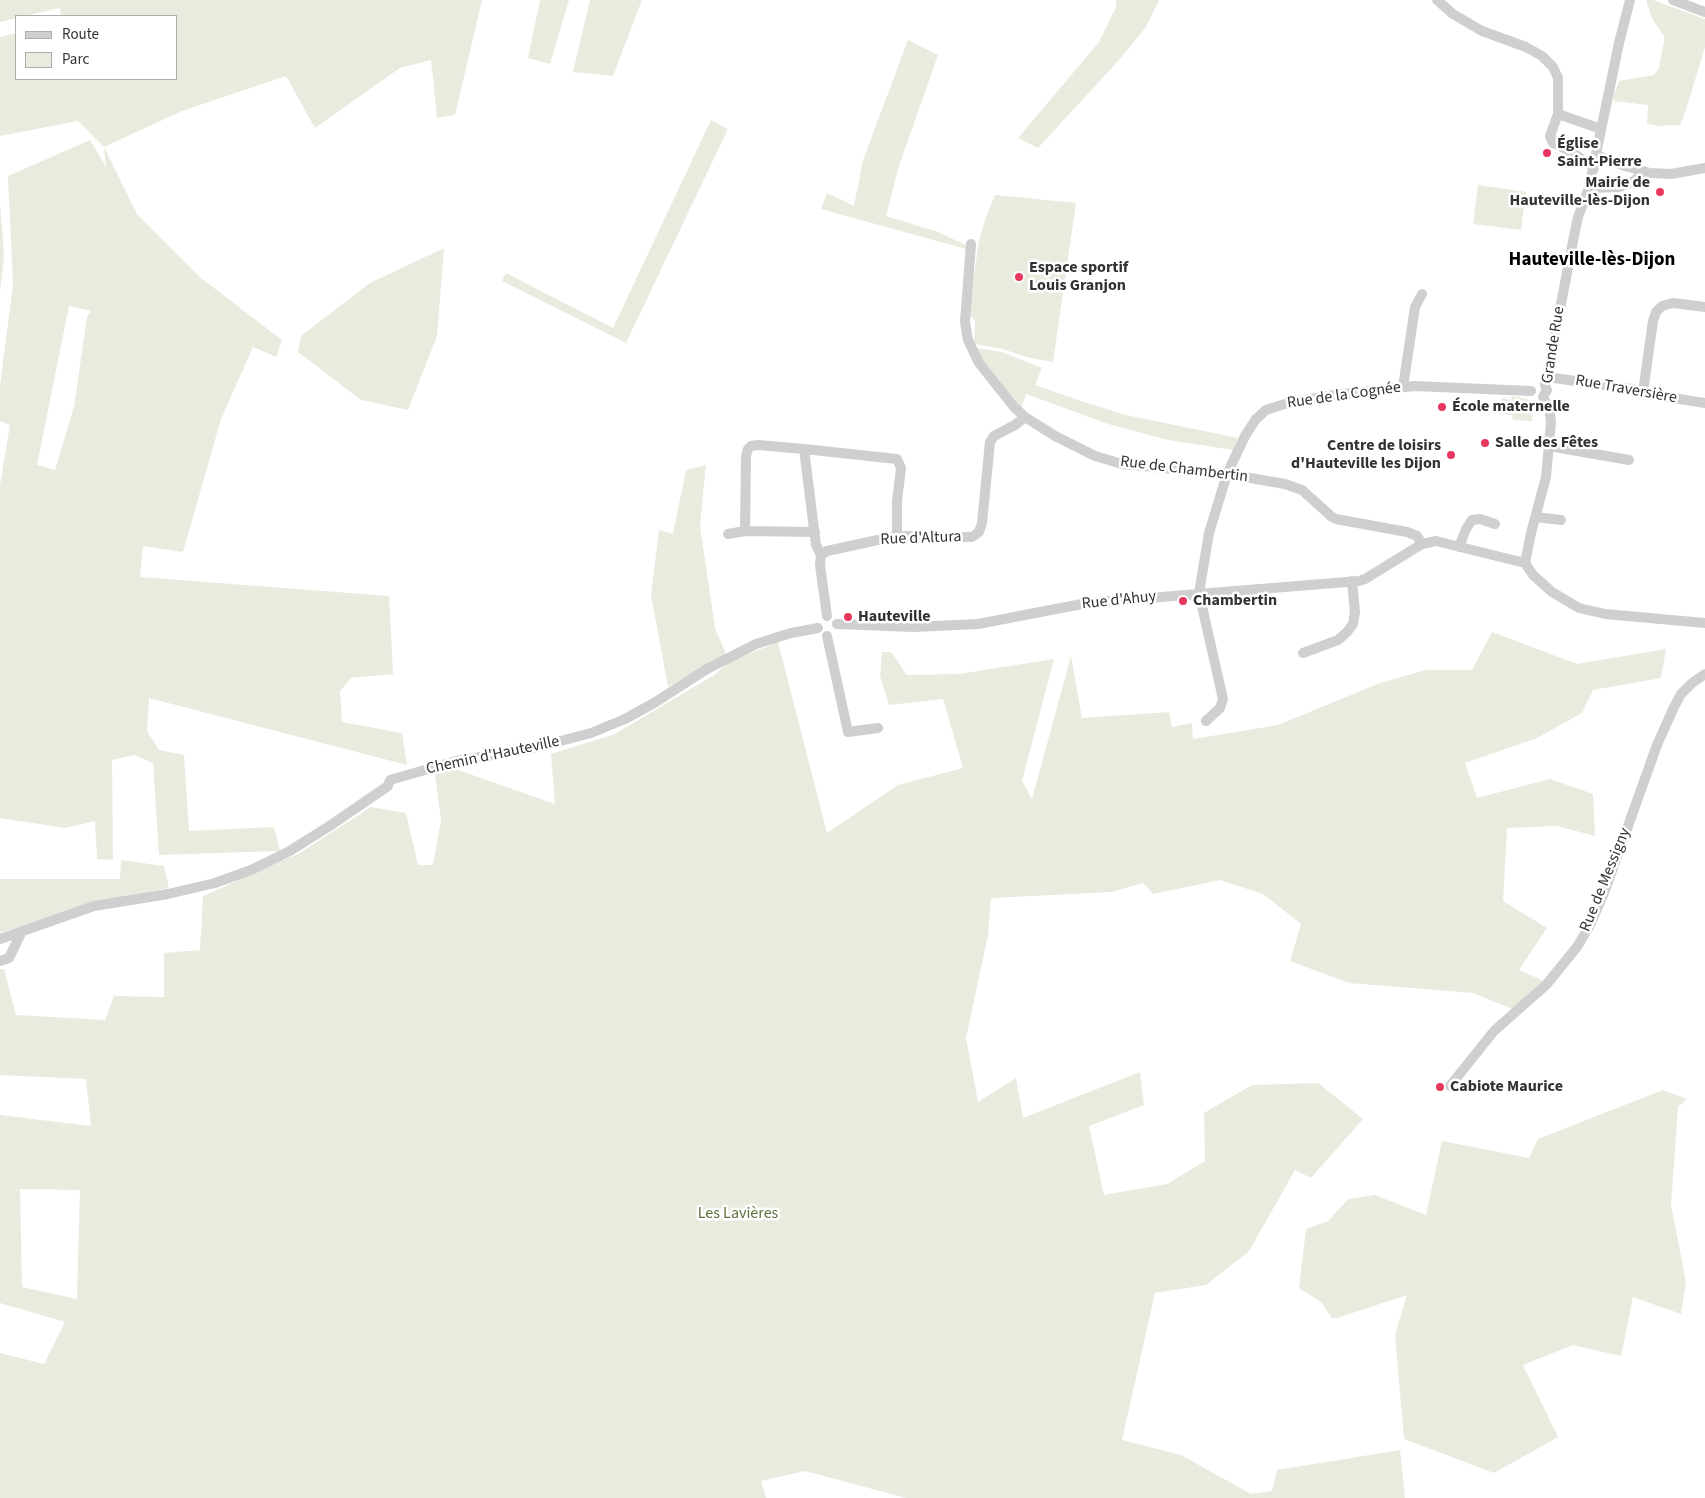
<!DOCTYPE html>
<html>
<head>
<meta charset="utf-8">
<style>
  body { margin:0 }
  #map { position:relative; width:1705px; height:1498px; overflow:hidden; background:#fff; font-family:"Source Sans 3",sans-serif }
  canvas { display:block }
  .legend { position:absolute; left:15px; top:15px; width:162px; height:65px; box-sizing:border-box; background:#fff; border:1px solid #adadad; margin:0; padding:6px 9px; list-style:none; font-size:15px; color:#323232 }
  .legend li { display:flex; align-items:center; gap:10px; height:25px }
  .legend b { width:25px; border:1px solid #adadad }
</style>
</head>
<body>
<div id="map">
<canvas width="1705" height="1498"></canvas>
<ul class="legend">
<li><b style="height:6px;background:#cfcfcf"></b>Route</li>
<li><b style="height:14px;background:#e8ecde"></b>Parc</li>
</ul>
</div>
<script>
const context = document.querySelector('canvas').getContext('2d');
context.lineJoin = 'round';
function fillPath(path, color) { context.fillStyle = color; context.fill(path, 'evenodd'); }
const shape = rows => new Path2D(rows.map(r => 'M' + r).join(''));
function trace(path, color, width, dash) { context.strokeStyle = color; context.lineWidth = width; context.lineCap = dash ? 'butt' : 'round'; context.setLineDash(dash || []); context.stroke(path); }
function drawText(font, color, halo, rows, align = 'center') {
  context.font = font + ' "Source Sans 3",sans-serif'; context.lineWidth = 5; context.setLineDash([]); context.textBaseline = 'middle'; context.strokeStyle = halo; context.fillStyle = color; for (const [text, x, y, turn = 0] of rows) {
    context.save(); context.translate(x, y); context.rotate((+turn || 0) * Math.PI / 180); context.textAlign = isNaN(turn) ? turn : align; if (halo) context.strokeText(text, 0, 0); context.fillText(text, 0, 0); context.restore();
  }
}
const green = shape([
  [0,0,482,0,455,115,437,118,431,60,400,68,315,128,286,76,182,111,104,147,137,214,201,278,282,340,276,357,253,347,221,419,183,552,143,546,140,577,389,596,393,674,351,678,340,691,342,722,402,733,407,765,149,698,147,731,159,750,184,755,189,831,274,827,280,851,159,855,153,763,134,755,112,760,113,860,97,859,95,821,65,828,0,818,0,485,10,425,0,421,0,385,13,285,8,176,90,140,106,167,104,147,78,121,0,136,0,37,16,33,16,79,176,79,176,16,61,16,60,8,24,16,16,16,16,18,0,22],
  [69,306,91,311,87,317,74,407,55,470,37,465],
  [540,0,569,0,550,64,528,58],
  [590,0,642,0,613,76,573,72],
  [1116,0,1159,0,1146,27,1120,59,1038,148,1018,138,1099,42,1116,7],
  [1647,0,1653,0,1705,19,1705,47,1685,113,1680,125,1658,126,1647,124,1648,105,1614,101,1613,97,1619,81,1654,75,1659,68,1664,41,1664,36,1653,20,1647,4],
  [908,40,938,55,899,166,886,216,938,232,968,246,966,249,821,209,827,193,854,206,863,160],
  [711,120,728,129,626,343,502,281,506,273,613,328],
  [1478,185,1526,192,1521,230,1473,224],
  [995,195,1076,203,1053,362,1026,357,1003,349,974,344,975,321,969,313,979,240,986,217],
  [0,202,4,255,0,292],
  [444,248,437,336,408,410,361,400,298,352,301,336,370,283],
  [976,348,1002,352,1042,368,1035,385,1081,401,1126,415,1238,438,1233,450,1168,440,1108,424,1026,394,1021,409,989,371],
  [1512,396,1527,399,1533,403,1532,421,1513,420,1512,415,1499,414,1502,398,1511,400],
  [706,465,700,526,715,628,726,654,668,687,651,595,659,530,673,534,686,470],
  [1492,632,1577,664,1666,649,1661,678,1593,690,1582,713,1537,738,1465,763,1477,798,1550,779,1593,794,1595,836,1557,826,1507,828,1503,901,1547,928,1519,970,1544,981,1512,1009,1473,993,1349,983,1290,961,1301,924,1263,894,1220,880,1153,894,1143,883,1112,892,991,898,988,935,966,1038,978,1102,1016,1078,1023,1118,1140,1072,1144,1105,1089,1126,1104,1195,1167,1184,1205,1161,1204,1113,1252,1085,1318,1083,1363,1119,1311,1178,1295,1170,1249,1251,1206,1285,1155,1293,1122,1440,1181,1455,1251,1494,1272,1491,1277,1470,1400,1450,1405,1498,906,1498,805,1471,761,1481,766,1498,0,1498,0,1353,44,1364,65,1322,0,1303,0,1115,91,1126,86,1079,0,1075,0,969,4,969,16,1015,105,1020,114,996,164,997,164,953,200,950,203,896,300,853,371,807,406,813,418,865,433,865,441,820,435,774,458,770,555,804,551,754,615,734,714,675,729,662,778,642,827,833,898,785,963,768,943,699,889,705,880,676,882,652,891,652,907,675,959,674,1054,659,1022,781,1032,799,1071,656,1082,718,1169,712,1172,727,1192,723,1193,739,1278,725,1380,683,1426,670,1472,670],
  [20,1189,80,1190,77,1299,22,1287],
  [121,860,164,866,169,888,94,902,0,933,0,879,120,879],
  [1663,1090,1687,1099,1678,1107,1671,1205,1686,1282,1681,1314,1633,1297,1621,1356,1573,1345,1523,1365,1558,1437,1494,1473,1404,1439,1395,1335,1407,1295,1337,1318,1332,1318,1321,1302,1299,1288,1306,1229,1328,1221,1348,1199,1375,1195,1426,1215,1442,1141,1529,1158,1538,1139]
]);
const minor = shape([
  [1437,0,1453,14,1482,31,1526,47,1542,56,1553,67,1558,78,1558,114,1601,129],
  [1673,0,1705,12],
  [1558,114,1550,136,1553,143,1572,152,1594,168],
  [1596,155,1625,166,1650,173,1671,174,1705,168],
  [1589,188,1619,187,1634,181,1644,172],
  [971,244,965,322,968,340,979,363,1014,407,1025,417,1055,436,1095,456,1122,464,1227,474,1285,484,1302,490,1332,517,1336,519,1407,532,1417,536,1422,544,1436,541,1525,563],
  [1547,377,1632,389,1654,395,1705,403],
  [1403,387,1415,307,1422,294],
  [1643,392,1653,321,1656,312,1662,306,1673,303,1705,307],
  [1543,397,1547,390,1545,385,1547,377,1574,236,1578,217,1589,188,1619,43,1630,0],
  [1549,446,1629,460],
  [804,449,758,445,751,446,748,449,746,456,745,531,815,532],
  [1536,517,1561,520],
  [728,534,745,531],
  [1459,547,1466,529,1472,520,1480,519,1495,524],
  [821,555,816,545,804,449,897,459,901,468,897,501,897,536],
  [1525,563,1533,575,1552,592,1579,608,1605,614,1705,623],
  [1525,563,1531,533,1546,477,1551,422,1549,407,1543,397],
  [827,616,820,565,821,555,827,551,887,538,905,536,965,537,972,537,979,532,982,523,990,442,994,436,1015,425,1025,417],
  [837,624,913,627,978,624,1087,603,1359,581,1365,579,1422,544],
  [827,636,848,732,878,728],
  [1303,653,1338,640,1347,632,1353,624,1355,612,1352,581],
  [1206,721,1220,708,1223,699,1199,593,1209,533,1227,474,1245,436,1256,419,1266,410,1291,402,1335,395,1414,386,1531,391],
  [0,939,94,906,168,894,215,883,251,870,288,852,328,827,388,786,390,780,456,761,530,749,591,733,625,719,654,703,707,669,756,644,791,633,818,628],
  [0,961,9,958,22,931],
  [1450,1086,1494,1031,1546,985,1577,947,1590,925,1604,893,1657,745,1674,707,1681,694,1692,683,1705,674]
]);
const markers = [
  [1547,153,5,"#e7375e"],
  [1660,192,5,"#e7375e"],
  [1019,277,5,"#e7375e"],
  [1442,407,5,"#e7375e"],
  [1485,443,5,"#e7375e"],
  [1451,455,5,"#e7375e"],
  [1183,601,5,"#e7375e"],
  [848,617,5,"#e7375e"],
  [1440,1087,5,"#e7375e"]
];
const poiNames = [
  ["Église",1557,144],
  ["Saint-Pierre",1557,162],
  ["Mairie de",1650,183,"right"],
  ["Hauteville-lès-Dijon",1650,201,"right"],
  ["Espace sportif",1029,268],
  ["Louis Granjon",1029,286],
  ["École maternelle",1452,407],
  ["Salle des Fêtes",1495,443],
  ["Centre de loisirs",1441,446,"right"],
  ["d'Hauteville les Dijon",1441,464,"right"],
  ["Chambertin",1193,601],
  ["Hauteville",858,617],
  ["Cabiote Maurice",1450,1087]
];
const streetNames = [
  ["Grande Rue",1554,345,-81],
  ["Rue Traversière",1626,390,10],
  ["Rue de la Cognée",1344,396,-8],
  ["Rue de Chambertin",1184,470,7],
  ["Rue d'Altura",921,539,-2],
  ["Rue d'Ahuy",1119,601,-6],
  ["Chemin d'Hauteville",493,756,-12],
  ["Rue de Messigny",1606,880,-68]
];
const parkNames = [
  ["Les Lavières",738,1214]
];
const quarterNames = [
  ["Hauteville-lès-Dijon",1592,261]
];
fillPath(green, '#e8ecde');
trace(minor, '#cfcfcf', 10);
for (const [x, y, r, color] of markers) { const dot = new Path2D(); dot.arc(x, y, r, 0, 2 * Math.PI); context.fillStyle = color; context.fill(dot); trace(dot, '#fff', 2); }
drawText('bold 16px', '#323232', '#fff', poiNames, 'left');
drawText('16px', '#323232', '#fff', streetNames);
drawText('16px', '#5d703e', '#fff', parkNames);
drawText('bold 19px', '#000', '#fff', quarterNames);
</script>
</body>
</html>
